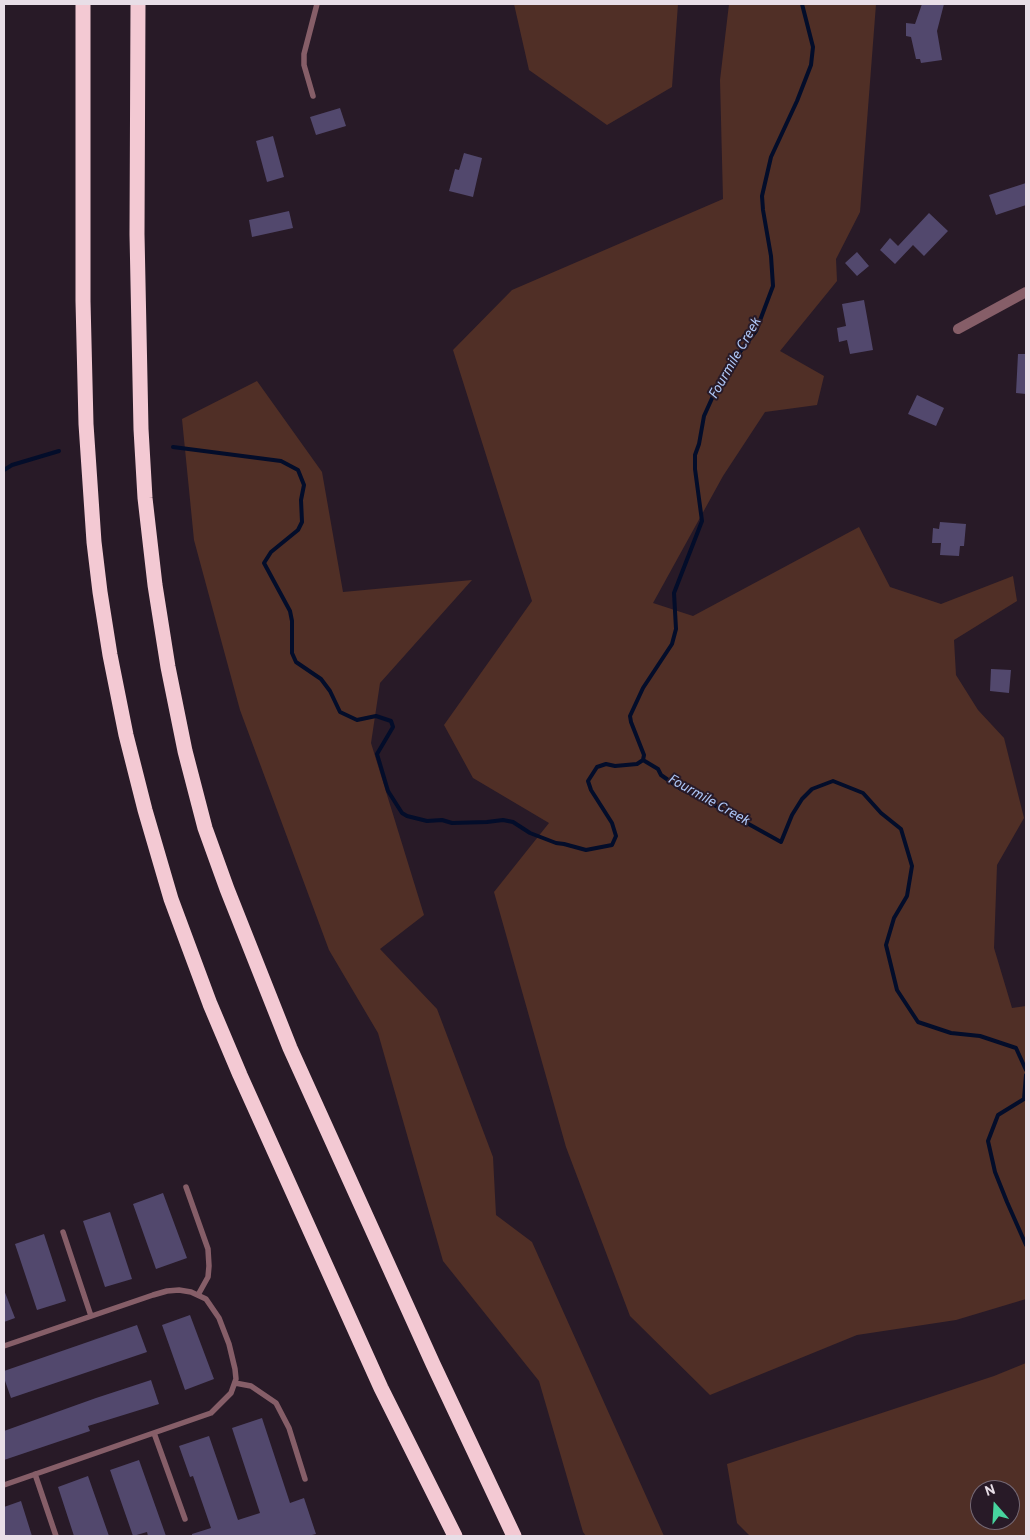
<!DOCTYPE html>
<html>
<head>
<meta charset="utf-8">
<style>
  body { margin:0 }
  #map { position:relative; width:1030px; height:1540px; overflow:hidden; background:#281a27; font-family:Overpass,sans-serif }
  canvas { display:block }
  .frame { position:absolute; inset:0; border:5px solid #e8dee7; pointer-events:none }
  .north { position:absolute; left:970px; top:1480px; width:50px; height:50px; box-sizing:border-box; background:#281a27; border:1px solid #756874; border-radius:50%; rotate:341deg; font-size:14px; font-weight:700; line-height:20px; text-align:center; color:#e8dee7 }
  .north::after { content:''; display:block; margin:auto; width:18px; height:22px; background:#47d49e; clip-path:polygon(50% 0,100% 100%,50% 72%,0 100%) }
</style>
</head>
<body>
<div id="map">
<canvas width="1030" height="1540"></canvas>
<div class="frame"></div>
<div class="north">N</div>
</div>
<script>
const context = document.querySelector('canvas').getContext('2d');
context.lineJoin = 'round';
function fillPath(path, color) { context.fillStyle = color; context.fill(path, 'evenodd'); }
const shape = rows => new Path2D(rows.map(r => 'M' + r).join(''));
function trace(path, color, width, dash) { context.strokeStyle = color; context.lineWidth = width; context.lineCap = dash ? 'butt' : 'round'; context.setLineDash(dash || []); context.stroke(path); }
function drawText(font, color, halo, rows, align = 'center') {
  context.font = font + ' Overpass,sans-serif'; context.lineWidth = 4; context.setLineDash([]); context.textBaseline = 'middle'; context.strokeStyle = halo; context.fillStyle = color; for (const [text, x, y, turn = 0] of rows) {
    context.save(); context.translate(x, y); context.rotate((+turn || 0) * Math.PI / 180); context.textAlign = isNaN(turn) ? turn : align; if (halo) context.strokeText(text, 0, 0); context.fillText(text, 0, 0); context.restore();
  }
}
const green = shape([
  [514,4,678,4,672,87,607,125,529,70],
  [729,4,876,4,860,212,836,259,837,281,780,351,824,376,817,405,765,412,723,476,653,603,693,616,859,527,890,587,941,604,1013,576,1017,601,954,640,956,675,978,710,1004,738,1024,818,997,865,994,948,1012,1008,1026,1006,1026,1299,956,1320,857,1335,710,1395,630,1316,566,1147,494,892,549,823,473,778,444,725,532,601,453,350,512,290,723,199,720,80],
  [257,381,322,472,343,592,472,580,380,683,371,743,424,915,380,949,437,1009,493,1157,496,1215,532,1242,664,1536,586,1536,583,1532,539,1381,443,1261,378,1033,329,950,240,710,194,540,182,419],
  [1026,1363,1026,1536,750,1536,737,1523,727,1464,994,1376],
  [980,1490,1010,1490,1010,1520,980,1520]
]);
const stream = shape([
  [173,447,281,461,298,470,304,485,301,500,302,522,298,530,271,552,264,563,290,611,292,621,292,653,296,662,321,679,330,691,340,712,357,720,376,716,391,721,393,727,377,754,388,791,402,813,407,816,427,821,442,820,452,823,487,822,503,820,513,822,530,833,556,843,564,844,586,850,612,845,616,836,612,823,591,790,588,781,597,767,606,764,615,766,637,764,643,760],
  [4,470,12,465,59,451],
  [643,760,644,755,631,722,630,716,643,688,672,644,676,629,674,593,702,521,695,469,695,455,699,444,704,416,723,374,756,331,773,286,771,256,763,210,762,196,771,157,797,101,811,65,813,47,802,4],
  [643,760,658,769,661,775,681,789,718,807,781,842,792,815,802,799,812,789,833,781,863,793,881,813,901,829,912,866,907,896,894,918,886,945,897,990,918,1022,951,1033,980,1036,1016,1048,1026,1070],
  [1026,1075,1024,1099,998,1115,988,1141,995,1172,1007,1202,1026,1245]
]);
const building = shape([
  [922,4,944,4,937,31,942,60,921,63,920,59,916,59,911,37,906,36,906,23,915,24],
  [340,108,346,126,316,135,310,117],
  [273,136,284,177,267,182,256,141],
  [464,153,482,158,473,197,449,191,455,169,459,170],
  [1026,183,1026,205,996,215,989,195],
  [289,211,293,228,252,237,249,220],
  [929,213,948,231,924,256,913,245,895,264,880,250,890,238,898,246],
  [857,252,869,266,857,276,845,263],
  [864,300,873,350,850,354,847,340,839,342,837,328,846,326,842,304],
  [1018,354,1026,354,1026,394,1016,393],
  [917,395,944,408,936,426,908,414],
  [940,522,966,524,964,546,960,546,959,556,940,555,941,543,932,543,933,528,939,529],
  [991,669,1011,670,1009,693,990,691],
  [163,1193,187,1258,156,1269,133,1204],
  [110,1212,132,1279,105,1287,83,1221],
  [44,1234,66,1301,37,1310,15,1244],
  [4,1290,15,1318,4,1322],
  [190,1315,214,1379,185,1390,162,1325],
  [137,1325,147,1352,11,1398,4,1378,4,1371],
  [151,1380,159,1404,88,1426,90,1431,4,1460,4,1431,96,1398],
  [262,1418,290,1503,304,1498,316,1534,308,1536,192,1536,192,1534,211,1528,193,1476,190,1477,179,1446,209,1436,238,1520,260,1513,232,1428],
  [139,1460,166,1536,148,1536,147,1532,133,1536,110,1470],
  [88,1476,109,1536,74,1536,58,1487],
  [21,1501,32,1536,4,1536,4,1507]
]);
const service = shape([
  [313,96,304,65,304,54,317,4],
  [186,1187,208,1249,209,1266,208,1277,198,1295],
  [63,1232,91,1316],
  [4,1346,153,1295,167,1291,179,1290,191,1292,206,1299,219,1318,229,1344,235,1369,236,1379,231,1393,211,1413,4,1485],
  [235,1383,251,1386,276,1403,289,1428,305,1479],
  [154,1433,185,1519],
  [35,1474,56,1536]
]);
const minor = shape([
  [958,329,1026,292]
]);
const motorway = shape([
  [83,4,83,301,86,424,94,542,100,592,110,655,126,735,145,810,171,899,210,1004,240,1075,381,1388,455,1536],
  [138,4,137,234,141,429,145,498,155,585,168,667,185,751,205,828,227,889,290,1048,433,1364,514,1536]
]);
const waterNames = [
  ["Fourmile Creek",736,359,-60],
  ["Fourmile Creek",708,801,29]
];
fillPath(green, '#502f26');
trace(stream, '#030d2a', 4);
fillPath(building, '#52486d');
trace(service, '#865e68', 5.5);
trace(minor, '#865e68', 10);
trace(motorway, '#f3c9d3', 15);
drawText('italic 14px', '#adc6f6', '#281a27', waterNames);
</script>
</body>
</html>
